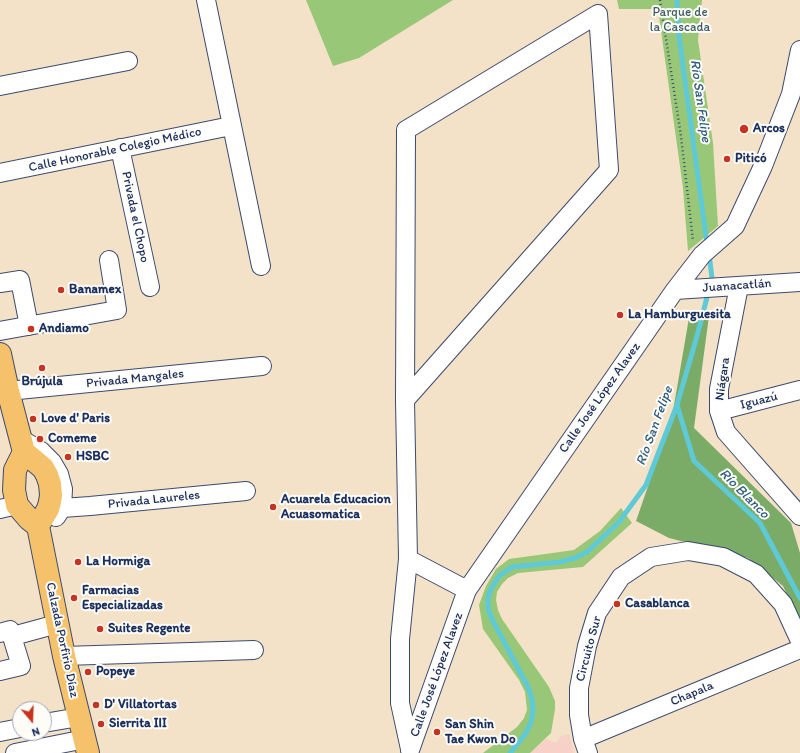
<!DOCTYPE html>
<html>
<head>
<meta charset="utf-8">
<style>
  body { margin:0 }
  #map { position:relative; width:800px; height:753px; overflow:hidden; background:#f3e2c7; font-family:Itim,sans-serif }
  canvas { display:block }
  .north { position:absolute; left:12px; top:701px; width:40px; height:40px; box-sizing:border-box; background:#fdfcf7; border:1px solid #a3aaba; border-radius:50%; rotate:161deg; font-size:11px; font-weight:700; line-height:16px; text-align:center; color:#1b2f5e }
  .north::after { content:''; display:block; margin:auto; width:14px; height:18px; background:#c8321e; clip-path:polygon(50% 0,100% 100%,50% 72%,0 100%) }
</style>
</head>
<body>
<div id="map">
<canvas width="800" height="753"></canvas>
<div class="north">N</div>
</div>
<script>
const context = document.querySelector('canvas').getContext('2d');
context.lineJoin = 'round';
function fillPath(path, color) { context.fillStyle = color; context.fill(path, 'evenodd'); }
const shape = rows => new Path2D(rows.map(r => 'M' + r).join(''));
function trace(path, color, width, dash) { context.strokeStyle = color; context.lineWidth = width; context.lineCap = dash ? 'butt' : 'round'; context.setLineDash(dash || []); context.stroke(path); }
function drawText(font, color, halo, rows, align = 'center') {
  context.font = font + ' Itim,sans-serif'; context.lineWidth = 4; context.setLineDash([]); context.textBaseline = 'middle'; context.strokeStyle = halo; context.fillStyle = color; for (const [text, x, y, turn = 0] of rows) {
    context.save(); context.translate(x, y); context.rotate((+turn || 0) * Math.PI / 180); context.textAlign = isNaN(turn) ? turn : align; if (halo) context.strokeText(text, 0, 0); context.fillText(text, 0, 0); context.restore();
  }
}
const built = shape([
  [569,734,574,753,530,753,546,739,556,743,561,736]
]);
const green = shape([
  [306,0,453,0,359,58,333,66],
  [617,0,702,0,698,40,713,143,718,226,688,251,683,188,658,9,619,9],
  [621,508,632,523,583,567,518,573,508,578,502,584,497,592,496,600,498,610,502,619,549,687,555,701,555,709,551,733,530,753,483,753,517,727,524,718,527,710,525,692,519,680,483,629,479,605,486,586,496,569,509,559,574,550,600,531]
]);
const forest = shape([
  [690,312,709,316,694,428,791,523,800,553,800,621,783,586,748,558,669,538,636,521,672,417]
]);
const stream = shape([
  [677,0,679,36,707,244],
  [677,405,694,461,760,523,800,598],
  [510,753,526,733,531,722,533,711,532,699,528,687,492,619,488,609,488,597,491,589,499,576,512,567,560,562,575,558,587,552,619,522,646,485,677,405,697,336,712,278,709,254]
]);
const path = shape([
  [660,0,681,136,693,241]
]);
const minor = shape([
  [206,0,261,266],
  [0,86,128,61],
  [120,148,150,287],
  [0,173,231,126],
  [0,283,20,280,29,326],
  [739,286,719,389,719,411,726,432,800,516],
  [675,290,800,282],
  [0,331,117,310,109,260],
  [8,391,262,366],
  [405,400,609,170,598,14,406,130,405,400,408,559,400,639,400,703,410,749],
  [719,411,800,390],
  [21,439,41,451,52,462,59,474,63,489,62,508,56,517],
  [62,508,90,506,246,491],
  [0,509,17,505],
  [408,559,467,590],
  [0,633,10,630,21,666,0,671],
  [13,636,57,624],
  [64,656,254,650],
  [44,723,79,717],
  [0,732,20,728],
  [583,739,800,649],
  [410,750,467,590,675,290,702,255,735,226,763,166,791,94,800,50],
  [15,753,85,739],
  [588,753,583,739,579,715,579,688,587,646,597,613,621,577,651,557,688,551,723,557,756,574,783,604,800,641]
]);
const major = shape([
  [0,354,8,391,24,452],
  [24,452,43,468,47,475,50,484,51,495,50,502,48,509,38,526],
  [24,452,15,470,14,490,17,505,29,519,38,526],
  [38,526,64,656,88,753]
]);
const markers = [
  [744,129,5,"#c8321e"],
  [727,159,4,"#c8321e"],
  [61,290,4,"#c8321e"],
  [620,315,4,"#c8321e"],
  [31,329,4,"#c8321e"],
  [42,368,4,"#c8321e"],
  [33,419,4,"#c8321e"],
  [40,439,4,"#c8321e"],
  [68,457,4,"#c8321e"],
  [273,507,4,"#c8321e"],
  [78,562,4,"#c8321e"],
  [74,598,4,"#c8321e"],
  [617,604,4,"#c8321e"],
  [100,629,4,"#c8321e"],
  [88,672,4,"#c8321e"],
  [96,705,4,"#c8321e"],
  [101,724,4,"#c8321e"],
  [437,732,4,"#c8321e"]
];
const parkNames = [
  ["Parque de",680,13],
  ["la Cascada",680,28]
];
const poiNames = [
  ["Arcos",753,129],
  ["Piticó",735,159],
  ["Banamex",69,290],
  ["La Hamburguesita",628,315],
  ["Andiamo",39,329],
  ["Brújula",42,382,"center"],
  ["Love d' Paris",41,419],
  ["Comeme",48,439],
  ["HSBC",76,457],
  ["Acuarela Educacion",281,500],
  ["Acuasomatica",281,515],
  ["La Hormiga",86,562],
  ["Farmacias",82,591],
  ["Especializadas",82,606],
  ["Casablanca",625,604],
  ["Suites Regente",108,629],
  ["Popeye",96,672],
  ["D' Villatortas",104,705],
  ["Sierrita III",109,724],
  ["San Shin",445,725],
  ["Tae Kwon Do",445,740]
];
const streetNames = [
  ["Calle Honorable Colegio Médico",115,150,-12],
  ["Privada el Chopo",135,217,78],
  ["Juanacatlán",737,286,-4],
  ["Privada Mangales",135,379,-6],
  ["Niágara",723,379,-82],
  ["Calle José López Alavez",600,398,-55],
  ["Iguazú",759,401,-14],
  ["Privada Laureles",154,500,-6],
  ["Calzada Porfirio Díaz",62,640,78],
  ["Circuito Sur",589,649,-75],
  ["Calle José López Alavez",437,675,-70],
  ["Chapala",692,694,-23]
];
const waterNames = [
  ["Río San Felipe",700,101,82],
  ["Río San Felipe",655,426,-70],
  ["Río Blanco",744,494,45]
];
fillPath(built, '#f7d1c7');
fillPath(green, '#98c877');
fillPath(forest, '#7aac68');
trace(stream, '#5ec9d7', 5);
trace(minor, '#3b4a6e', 20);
trace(major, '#3b4a6e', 24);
trace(path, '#3b4a6e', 2.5, [1, 3]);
trace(minor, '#fff', 18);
trace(major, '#f5c16b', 22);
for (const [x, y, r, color] of markers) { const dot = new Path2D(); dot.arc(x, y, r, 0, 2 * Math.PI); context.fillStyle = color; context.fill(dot); trace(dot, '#fdfcf7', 1.5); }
drawText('13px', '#405d66', '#fdfcf7', parkNames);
drawText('bold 13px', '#1b2f5e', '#fdfcf7', poiNames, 'left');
drawText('13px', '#1b2f5e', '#fdfcf7', streetNames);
drawText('italic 14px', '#2f5d82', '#fdfcf7', waterNames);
</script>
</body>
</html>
